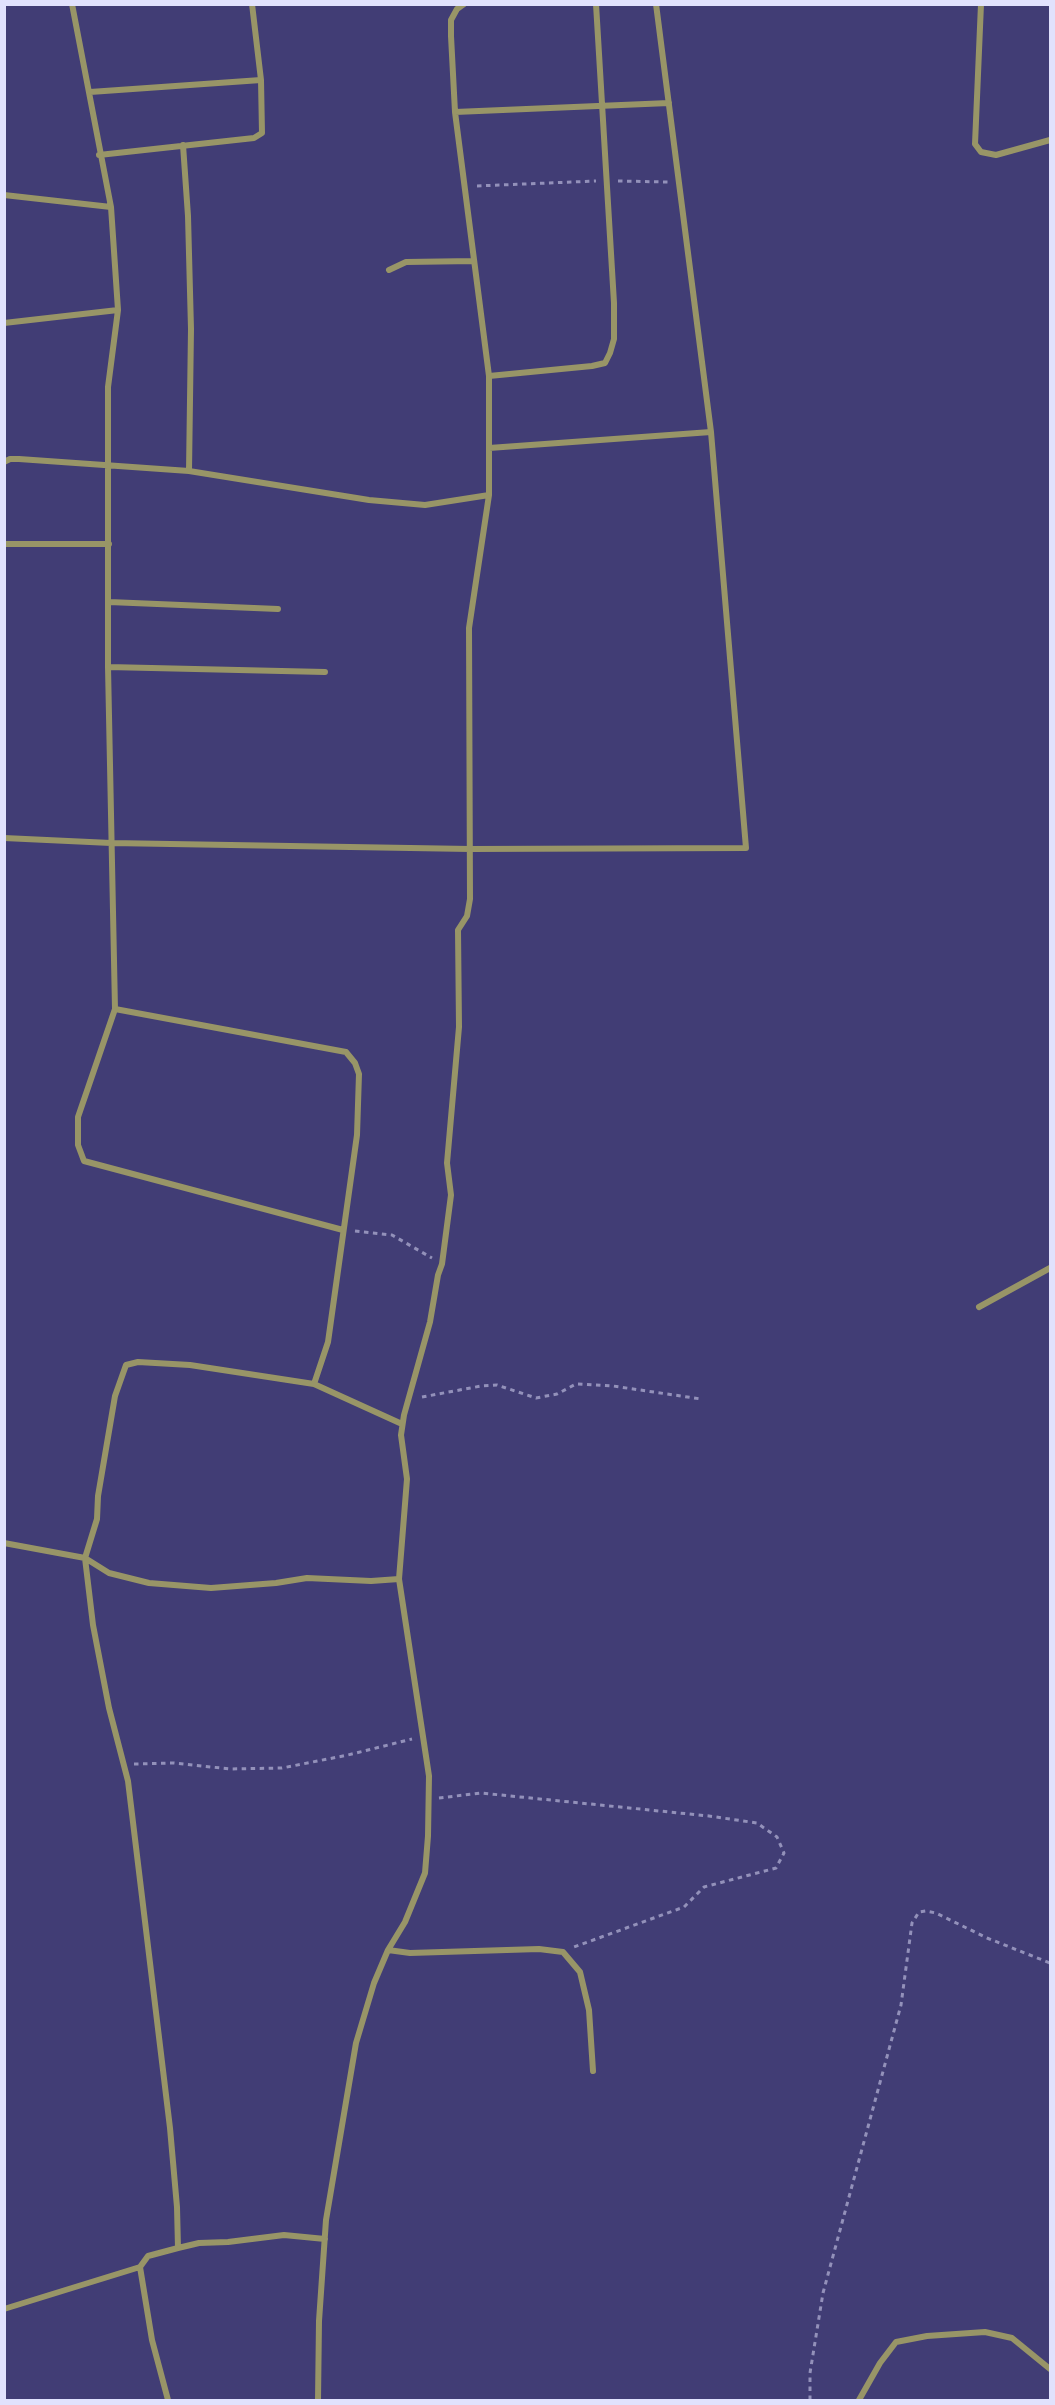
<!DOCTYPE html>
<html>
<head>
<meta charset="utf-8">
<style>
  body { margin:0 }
  #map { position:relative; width:1055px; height:2405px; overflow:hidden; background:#413d75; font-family:Barlow,sans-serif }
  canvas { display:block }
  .frame { position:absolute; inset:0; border:6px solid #e1e2fd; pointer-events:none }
</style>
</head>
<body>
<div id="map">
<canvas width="1055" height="2405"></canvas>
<div class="frame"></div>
</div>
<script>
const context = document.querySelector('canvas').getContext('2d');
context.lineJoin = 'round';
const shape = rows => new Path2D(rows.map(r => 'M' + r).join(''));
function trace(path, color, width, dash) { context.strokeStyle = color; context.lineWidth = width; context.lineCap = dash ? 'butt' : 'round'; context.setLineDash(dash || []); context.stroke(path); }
const path = shape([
  [618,181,668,182],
  [477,186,596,181],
  [355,1231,392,1235,432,1258],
  [422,1397,481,1386,497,1385,536,1398,557,1394,576,1384,613,1386,701,1399],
  [134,1764,174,1763,230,1769,282,1768,348,1755,412,1739],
  [439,1798,481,1793,709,1816,757,1823,777,1837,784,1853,776,1868,704,1887,684,1907,574,1947],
  [810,2400,810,2373,823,2293,901,2005,912,1923,919,1912,926,1911,936,1913,987,1938,1050,1963]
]);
const street = shape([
  [72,4,111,207,118,310,108,387,108,667,115,1009,78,1117,78,1145,84,1161,343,1230],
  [981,4,975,144,981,152,996,155,1050,140],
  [90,92,261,80],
  [455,112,669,103],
  [183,145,188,216,191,329,189,471],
  [99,155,254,138,262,133,261,80,252,4],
  [4,195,111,207],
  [389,270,406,262,474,261],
  [4,323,118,310],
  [489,376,592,366,605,363,610,353,614,339,614,303,596,4],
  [489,448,711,432],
  [4,462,10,459,19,459,189,471,369,500,425,505,489,495],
  [4,544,109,544],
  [109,602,278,609],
  [108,667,325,672],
  [4,838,111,843,470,849,746,848,711,432,656,4],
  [115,1009,346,1052,355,1063,359,1074,357,1135,328,1342,314,1384,190,1365,138,1362,126,1365,115,1396,98,1496,97,1519,85,1558,93,1625,109,1708,128,1781,170,2128,177,2207,178,2248,199,2243,228,2242,284,2235,325,2239],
  [979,1307,1050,1268],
  [314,1384,402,1424],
  [4,1543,85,1558,109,1573,149,1583,211,1588,276,1583,307,1578,371,1581,399,1579],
  [388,1950,410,1953,539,1949,563,1952,580,1972,589,2010,593,2071],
  [4,2309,140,2267],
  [168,2400,152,2340,140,2267,148,2256,178,2248],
  [318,2400,319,2321,326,2220,356,2043,374,1983,388,1950,405,1922,425,1873,428,1836,429,1776,399,1579,407,1479,401,1435,404,1415,430,1322,438,1275,442,1264,451,1195,447,1163,459,1027,458,930,467,916,470,899,469,628,489,495,489,376,455,112,451,36,451,20,457,9,464,4],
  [859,2400,880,2363,896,2342,927,2336,985,2332,1012,2338,1050,2369]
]);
trace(path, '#9391ba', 3, [4.5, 4.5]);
trace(street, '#989567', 6);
</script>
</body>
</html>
